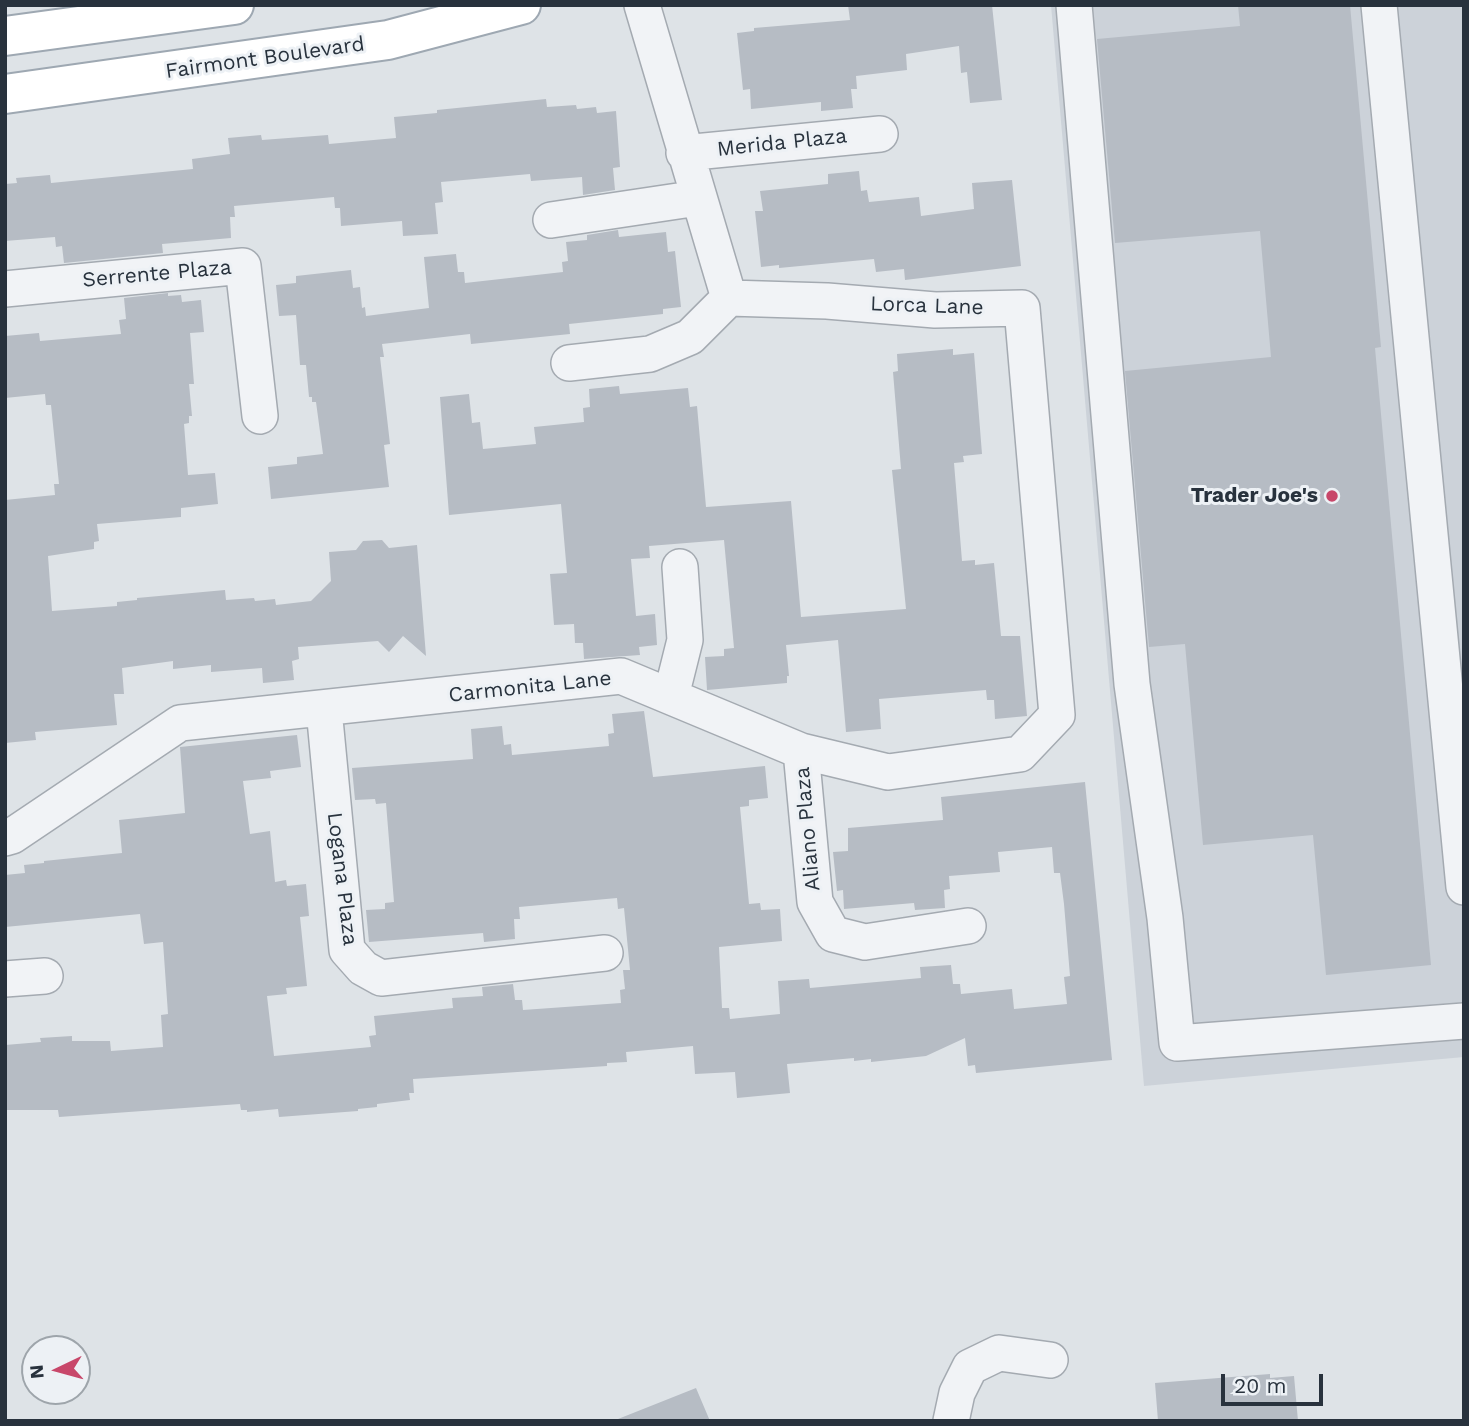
<!DOCTYPE html>
<html>
<head>
<meta charset="utf-8">
<style>
  body { margin:0 }
  #map { position:relative; width:1469px; height:1426px; overflow:hidden; background:#dee3e7; font-family:"Work Sans",sans-serif }
  canvas { display:block }
  .frame { position:absolute; inset:0; border:7px solid #28323d; pointer-events:none }
  .north { position:absolute; left:21px; top:1335px; width:70px; height:70px; box-sizing:border-box; background:#edf1f5; border:2px solid #9ea5ab; border-radius:50%; rotate:265deg; font-size:19px; font-weight:700; line-height:28px; text-align:center; color:#28323d }
  .north::after { content:''; display:block; margin:auto; width:24px; height:32px; background:#c8476a; clip-path:polygon(50% 0,100% 100%,50% 72%,0 100%) }
  .scale { position:absolute; left:1221px; top:1374px; width:102px; height:32px; box-sizing:border-box; border:4px solid #28323d; border-top:0; padding-left:9px; font-size:21px; line-height:24px; white-space:nowrap; color:#28323d; -webkit-text-stroke:5px #edf1f5; paint-order:stroke }
</style>
</head>
<body>
<div id="map">
<canvas width="1469" height="1426"></canvas>
<div class="frame"></div>
<div class="north">N</div>
<div class="scale">20 m</div>
</div>
<script>
const context = document.querySelector('canvas').getContext('2d');
context.lineJoin = 'round';
function fillPath(path, color) { context.fillStyle = color; context.fill(path, 'evenodd'); }
const shape = rows => new Path2D(rows.map(r => 'M' + r).join(''));
function trace(path, color, width, dash) { context.strokeStyle = color; context.lineWidth = width; context.lineCap = dash ? 'butt' : 'round'; context.setLineDash(dash || []); context.stroke(path); }
function drawText(font, color, halo, rows, align = 'center') {
  context.font = font + ' "Work Sans",sans-serif'; context.lineWidth = 6; context.setLineDash([]); context.textBaseline = 'middle'; context.strokeStyle = halo; context.fillStyle = color; for (const [text, x, y, turn = 0] of rows) {
    context.save(); context.translate(x, y); context.rotate((+turn || 0) * Math.PI / 180); context.textAlign = isNaN(turn) ? turn : align; if (halo) context.strokeText(text, 0, 0); context.fillText(text, 0, 0); context.restore();
  }
}
const built = shape([
  [1051,5,1464,5,1464,1057,1144,1086]
]);
const building = shape([
  [848,5,992,5,1002,100,970,103,967,72,961,73,959,46,906,54,907,70,856,76,857,89,851,89,853,108,821,111,821,102,751,109,750,89,743,90,737,33,754,31,754,28,850,20],
  [1238,5,1350,5,1381,347,1375,348,1431,965,1326,975,1313,835,1203,845,1185,644,1149,647,1125,371,1271,357,1260,231,1115,243,1097,39,1240,26],
  [546,99,547,107,576,105,577,109,596,107,597,113,616,111,620,167,613,168,615,190,583,195,582,177,531,181,530,174,441,182,443,202,435,203,438,234,403,236,402,221,341,226,340,208,335,208,334,197,234,206,235,217,230,217,231,238,162,244,163,253,64,263,62,246,56,247,55,237,5,241,5,184,17,183,16,178,50,175,51,183,193,169,192,159,230,154,228,138,261,135,262,140,328,135,329,144,396,138,394,117,437,113,437,110],
  [859,171,861,191,867,190,869,202,919,197,921,216,974,209,972,183,1012,180,1021,266,905,280,904,269,876,272,874,259,779,268,779,265,761,267,755,211,763,211,760,191,828,184,828,174],
  [618,230,619,237,666,232,668,252,675,251,681,307,663,309,663,314,569,324,570,334,471,344,470,334,382,344,384,357,380,357,390,444,384,445,389,487,271,499,268,467,297,464,297,457,323,454,316,402,312,402,312,397,309,397,306,365,300,365,296,315,279,316,276,285,296,283,296,276,351,270,353,288,360,287,362,308,365,307,366,316,429,308,424,257,456,254,458,272,464,272,465,283,563,272,562,262,568,261,566,242,587,240,587,235],
  [168,293,168,296,181,295,182,302,201,300,204,332,190,333,194,384,189,384,192,416,189,416,189,423,184,424,188,475,215,473,218,504,181,508,181,517,97,524,99,541,94,542,94,549,48,556,52,611,117,606,117,602,137,600,137,598,225,590,226,600,254,598,255,601,275,599,276,605,311,601,331,581,329,552,356,550,363,541,382,540,389,548,417,545,426,656,403,636,389,652,378,641,298,647,299,659,292,661,294,680,263,683,262,668,211,672,211,665,173,669,173,661,122,668,124,694,114,694,117,725,35,732,36,740,5,743,5,500,55,495,54,484,59,484,51,405,46,405,45,394,5,398,5,336,39,333,40,341,121,334,119,320,126,319,124,298],
  [953,349,953,355,974,353,982,454,963,456,964,462,954,463,962,561,975,560,975,565,994,563,1001,636,1020,636,1027,716,995,719,994,700,987,700,986,690,879,699,881,729,846,732,838,640,786,645,789,676,787,676,787,683,707,690,705,657,724,656,724,649,734,648,724,540,649,546,650,558,631,559,636,616,655,614,657,645,639,647,640,655,584,659,583,643,575,643,574,624,554,625,550,574,567,573,561,504,449,515,440,397,469,394,472,423,480,422,483,449,536,444,534,427,584,422,583,408,590,407,589,389,619,386,620,394,688,388,690,407,697,406,706,507,791,501,801,617,906,609,892,470,901,469,893,372,898,371,897,354],
  [644,711,653,777,765,766,768,798,749,800,749,806,740,807,749,904,760,903,761,910,780,909,782,941,719,947,722,1008,729,1008,730,1019,780,1014,778,981,809,979,810,988,921,978,920,967,951,965,953,984,960,984,961,994,1012,989,1014,1009,1067,1004,1064,977,1070,976,1064,904,1060,873,1054,873,1052,847,998,852,1000,872,949,876,950,889,944,890,945,908,915,910,914,903,844,909,843,890,837,891,833,852,848,851,848,828,943,820,941,797,1085,782,1112,1060,976,1073,975,1065,968,1066,965,1038,926,1056,871,1062,871,1059,854,1061,854,1058,787,1064,790,1093,737,1098,735,1072,695,1074,693,1046,626,1052,627,1062,607,1063,607,1066,413,1079,414,1093,409,1093,410,1100,377,1104,377,1107,358,1109,358,1111,279,1117,278,1109,247,1112,247,1110,241,1110,240,1104,59,1117,58,1110,7,1110,5,1045,41,1042,40,1038,72,1036,72,1041,110,1041,111,1051,163,1047,161,1015,168,1014,163,942,144,944,140,914,5,927,5,875,25,873,24,865,44,863,44,861,122,853,119,820,185,813,180,747,297,735,301,767,270,771,271,778,243,781,250,834,270,831,275,882,286,880,287,886,306,884,309,916,300,917,307,986,286,988,287,994,267,996,274,1056,371,1047,369,1036,376,1035,374,1016,453,1008,452,998,483,996,482,987,513,984,515,1000,522,1000,523,1010,621,1003,620,990,625,989,623,970,630,970,624,908,618,909,617,898,519,907,520,919,514,919,515,939,484,942,483,933,369,942,366,910,385,909,385,903,394,902,386,803,376,804,375,799,355,800,352,768,473,759,471,729,502,726,504,745,511,744,512,755,609,746,608,734,614,733,612,714],
  [1270,1374,1270,1378,1294,1376,1298,1421,1158,1421,1155,1383],
  [696,1388,710,1421,618,1421,618,1419]
]);
const minor = shape([
  [642,5,729,298],
  [1074,5,1132,684,1165,918,1177,1043,1464,1021],
  [1379,5,1464,887],
  [684,153,880,134],
  [551,220,698,198],
  [5,289,243,266,260,416],
  [569,363,650,354,690,337,729,298],
  [671,696,685,640,680,567],
  [324,709,347,950,363,968,381,978,605,953],
  [801,751,815,902,833,934,865,942,968,926],
  [5,838,12,836,180,723,621,676,801,751,888,772,1020,754,1057,715,1022,308,935,310,827,301,729,298],
  [5,979,45,976],
  [951,1421,957,1393,970,1367,999,1353,1050,1360]
]);
const major = shape([
  [5,36,234,5],
  [5,94,388,40,521,5]
]);
const markers = [
  [1332,496,7,"#c8476a"]
];
const streetNames = [
  ["Fairmont Boulevard",265,58,-8],
  ["Merida Plaza",782,143,-6],
  ["Serrente Plaza",157,274,-5],
  ["Lorca Lane",927,306,2],
  ["Carmonita Lane",530,687,-6],
  ["Aliano Plaza",808,829,-95],
  ["Logana Plaza",342,879,83]
];
const poiNames = [
  ["Trader Joe's",1318,496]
];
fillPath(built, '#ccd2d9');
fillPath(building, '#b6bcc4');
trace(minor, '#a4aab1', 38);
trace(major, '#9ea8b2', 42);
trace(minor, '#f1f3f6', 35);
trace(major, '#fff', 38);
for (const [x, y, r, color] of markers) { const dot = new Path2D(); dot.arc(x, y, r, 0, 2 * Math.PI); context.fillStyle = color; context.fill(dot); trace(dot, '#edf1f5', 2.5); }
drawText('21px', '#28323d', '#edf1f5', streetNames);
drawText('bold 21px', '#28323d', '#edf1f5', poiNames, 'right');
</script>
</body>
</html>
